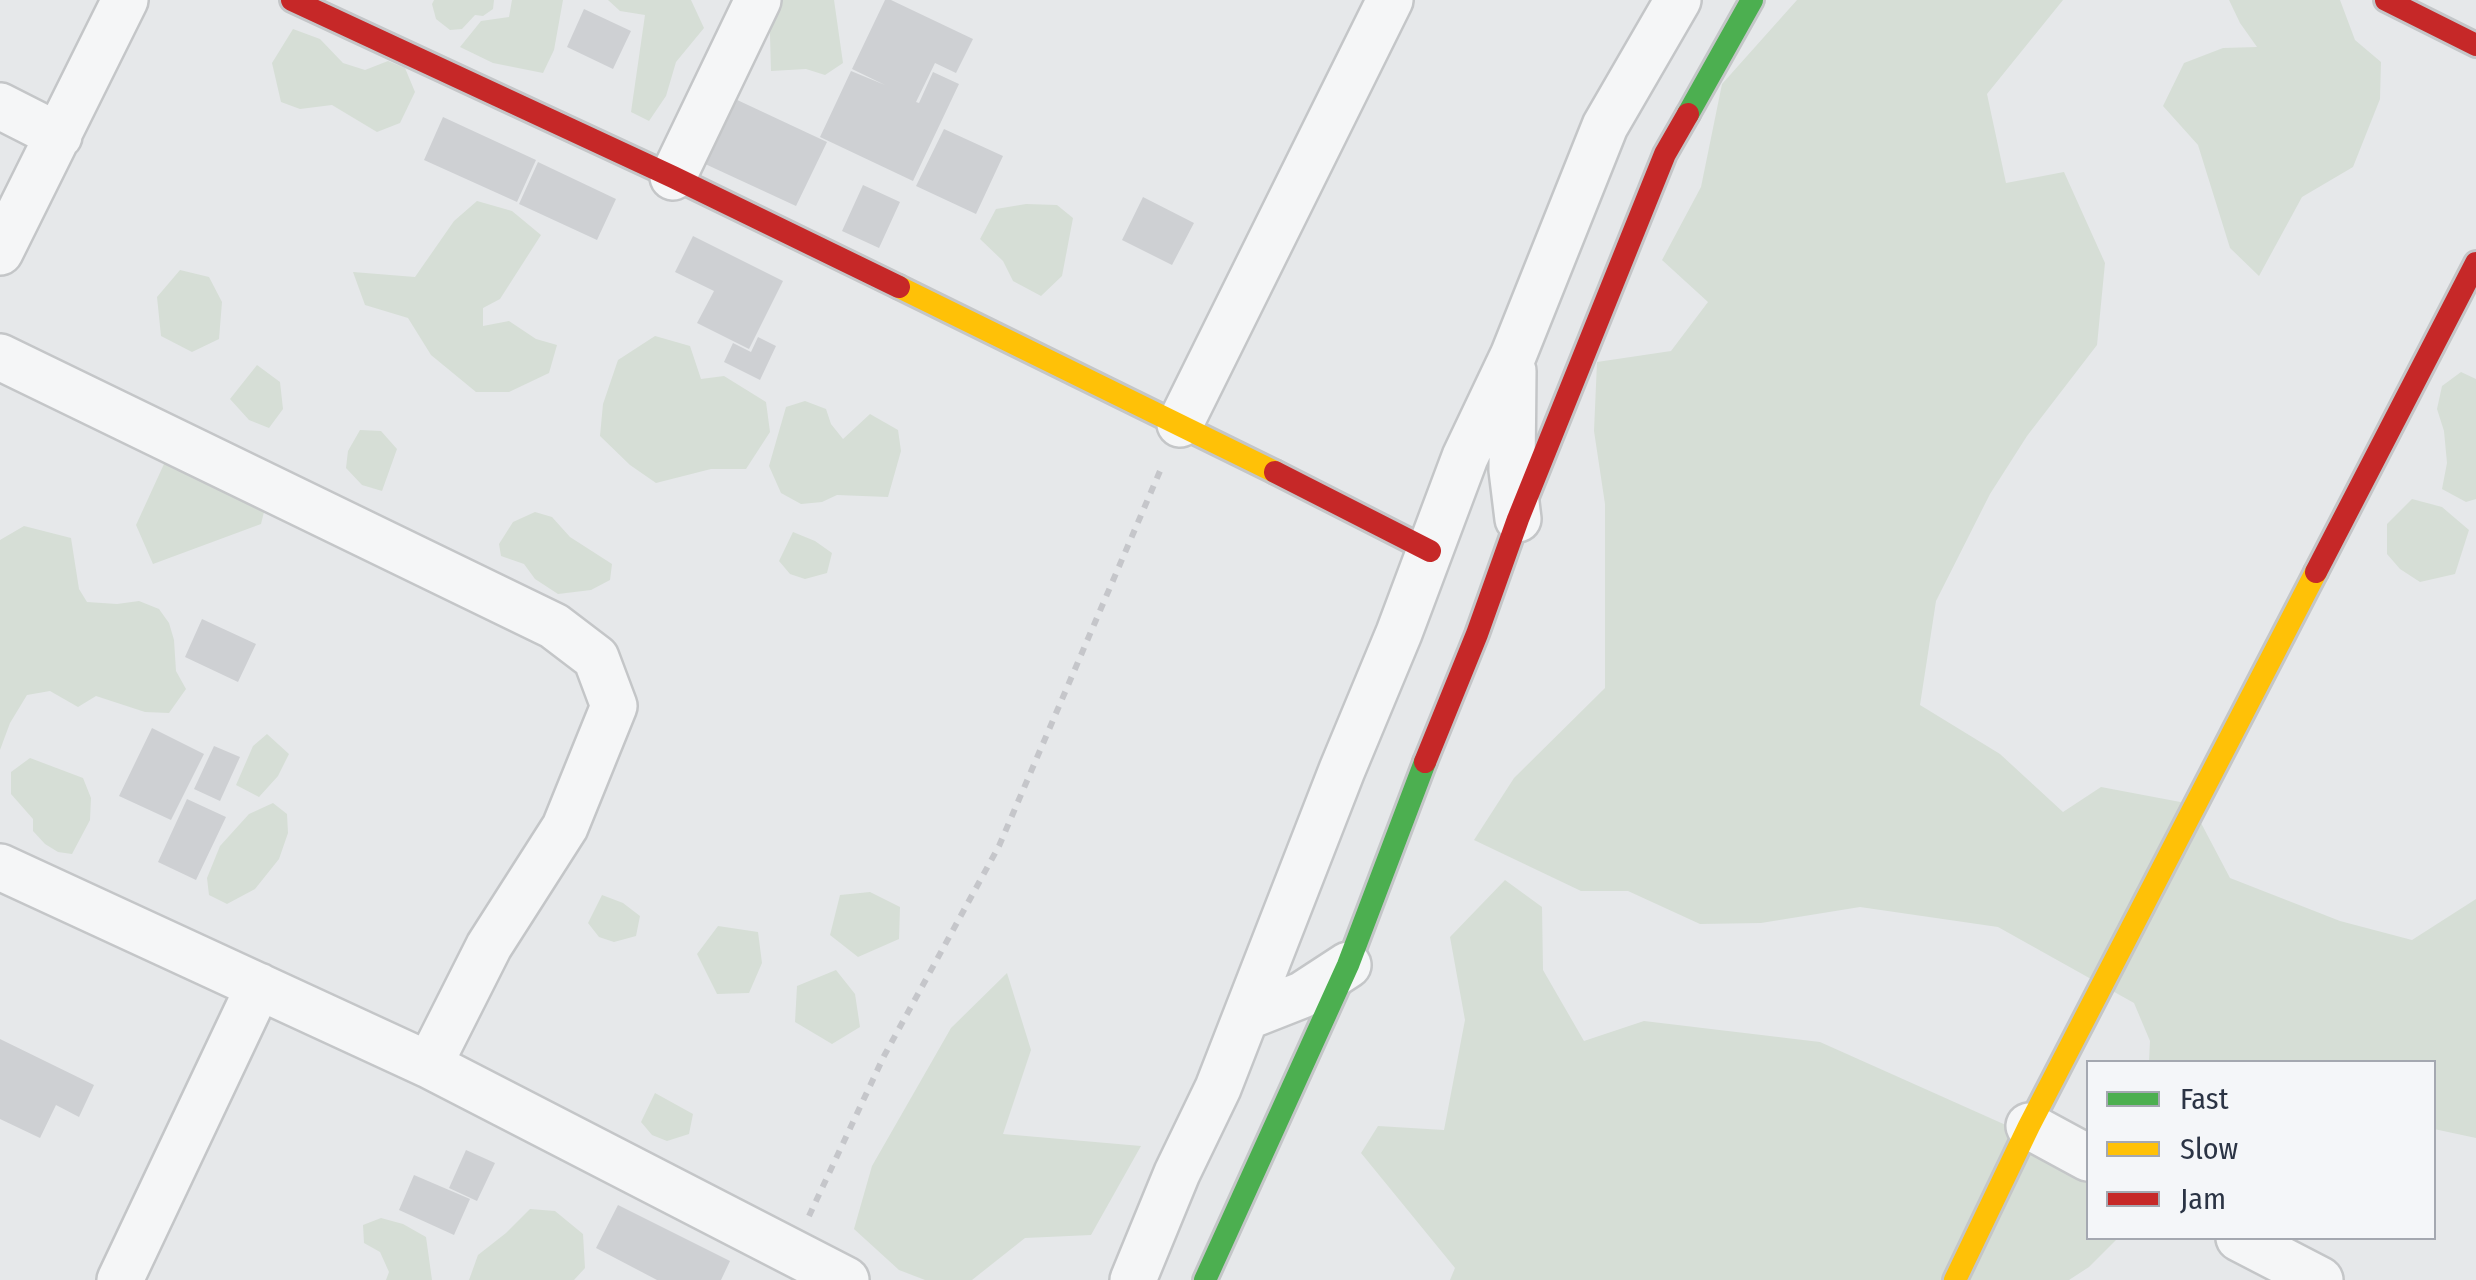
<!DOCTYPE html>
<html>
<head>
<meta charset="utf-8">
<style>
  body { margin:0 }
  #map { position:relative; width:2476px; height:1280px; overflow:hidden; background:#e6e8ea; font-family:"Fira Sans Condensed",sans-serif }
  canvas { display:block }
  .legend { position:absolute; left:2086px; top:1060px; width:350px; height:180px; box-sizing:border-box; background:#f4f6f9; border:2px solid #a4a8b1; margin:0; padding:12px 18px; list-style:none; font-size:30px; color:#2b3445 }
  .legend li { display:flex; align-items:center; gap:20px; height:50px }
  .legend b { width:50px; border:2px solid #a4a8b1 }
</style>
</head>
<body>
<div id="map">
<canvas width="2476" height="1280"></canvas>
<ul class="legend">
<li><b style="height:12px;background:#4caf50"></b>Fast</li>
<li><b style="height:12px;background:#ffc107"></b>Slow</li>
<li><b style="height:12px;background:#c62828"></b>Jam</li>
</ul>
</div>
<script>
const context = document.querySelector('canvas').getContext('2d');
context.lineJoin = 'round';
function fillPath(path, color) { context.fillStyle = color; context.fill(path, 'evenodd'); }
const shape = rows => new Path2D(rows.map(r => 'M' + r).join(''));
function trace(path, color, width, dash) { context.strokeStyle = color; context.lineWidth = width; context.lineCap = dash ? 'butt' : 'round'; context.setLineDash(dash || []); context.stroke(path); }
const green = shape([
  [434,0,494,0,493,9,483,16,475,15,462,29,450,30,436,19,432,4],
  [512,0,563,0,554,50,543,73,493,63,460,47,481,21,509,17],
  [608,0,691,0,704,28,676,62,666,96,649,121,631,112,645,15,620,11],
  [769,0,834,0,843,63,825,75,806,69,771,71],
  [1797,0,2063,0,1987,94,2006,183,2064,172,2105,263,2097,345,2027,436,1990,494,1936,601,1920,705,2000,754,2063,812,2101,787,2191,804,2230,878,2340,921,2412,940,2476,899,2476,1138,2434,1129,2434,1062,2149,1062,2150,1041,2134,1003,1998,927,1860,907,1761,923,1700,924,1628,891,1581,891,1474,840,1514,778,1605,688,1605,504,1594,431,1597,362,1671,351,1708,302,1662,260,1701,187,1722,84],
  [2229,0,2340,0,2355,40,2381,62,2380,99,2353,167,2302,197,2259,276,2230,248,2198,145,2163,106,2184,63,2223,48,2257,47,2240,23],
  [293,29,320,39,343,63,365,70,388,61,405,68,415,92,400,123,377,132,332,105,300,109,281,102,272,63],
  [477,201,512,211,541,235,500,299,483,308,483,326,509,321,536,339,557,345,549,373,509,392,476,392,431,355,408,318,365,305,353,272,415,277,454,221],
  [1026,204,1057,205,1073,218,1062,276,1041,296,1013,281,1003,261,980,239,996,209],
  [180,270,209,277,222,302,219,339,192,352,161,336,157,297],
  [655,336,690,346,701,379,724,376,766,402,770,432,746,469,711,469,656,483,630,465,600,436,603,404,618,360],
  [257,365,280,382,283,409,269,428,249,420,230,399],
  [2461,372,2476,379,2476,499,2466,502,2442,489,2447,463,2444,431,2437,409,2442,386],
  [805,401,826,409,831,424,843,439,870,414,898,430,901,451,888,497,837,495,822,502,801,504,781,493,769,466,786,407],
  [360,430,381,431,397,449,382,491,362,485,346,468,348,451],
  [193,461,267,500,261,524,153,564,136,525,164,464],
  [2412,499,2442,507,2469,530,2455,574,2420,582,2400,569,2387,554,2387,524],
  [535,512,552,517,570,537,612,564,610,580,591,590,558,594,535,579,524,564,501,556,499,544,513,522],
  [24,526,71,538,79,589,87,602,117,604,139,601,159,609,169,623,174,640,176,671,186,689,169,713,145,712,96,696,78,707,50,691,27,695,10,723,0,750,0,540],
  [793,532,815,541,832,553,827,573,805,579,790,574,779,561],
  [267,734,289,754,278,776,259,797,236,785,253,746],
  [30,758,83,778,91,798,90,820,72,854,58,852,45,844,33,831,33,819,11,794,11,772],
  [273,803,287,814,288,833,279,859,255,889,227,904,209,895,207,878,220,846,249,814],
  [1505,880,1542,907,1543,970,1584,1041,1644,1021,1820,1042,2008,1126,2088,1154,2088,1238,2118,1238,2089,1267,2069,1280,1450,1280,1455,1268,1361,1153,1378,1126,1444,1130,1465,1020,1450,937],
  [870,892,900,907,899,939,858,957,830,935,840,895],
  [602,895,623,903,640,916,636,936,614,942,599,937,588,923],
  [718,926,758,932,762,963,749,993,717,994,697,954],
  [836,970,855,994,860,1027,832,1044,795,1022,797,986],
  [1007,973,1031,1050,1003,1134,1141,1146,1091,1235,1025,1238,972,1280,925,1280,899,1270,854,1229,872,1166,951,1028],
  [655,1093,693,1114,689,1134,667,1141,652,1135,641,1122],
  [530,1209,555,1211,583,1234,585,1268,574,1280,469,1280,478,1255,506,1233],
  [381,1218,403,1224,426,1237,432,1280,386,1280,389,1272,380,1252,364,1243,363,1225]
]);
const building = shape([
  [885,0,891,0,973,39,956,73,935,63,916,102,919,103,933,72,959,84,913,181,820,137,851,71,885,85,852,69],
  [584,9,631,31,613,69,567,47],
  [733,98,827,142,796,206,703,163],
  [443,117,536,160,517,202,424,160],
  [944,129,1003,156,976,214,916,186],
  [538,162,616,199,597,240,519,204],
  [863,185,900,202,879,248,842,231],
  [1143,197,1194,223,1172,265,1122,240],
  [693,236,783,281,749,349,697,323,714,291,675,272],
  [758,337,776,346,760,380,724,362,733,343,751,352],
  [202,619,256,644,238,682,185,657],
  [152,728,204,754,171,820,119,796],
  [214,746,240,757,220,801,194,789],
  [187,799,226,817,196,880,158,862],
  [0,1039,94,1085,79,1117,56,1105,40,1138,0,1119],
  [466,1150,495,1163,477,1201,449,1188],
  [414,1175,470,1199,454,1235,399,1210],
  [618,1205,730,1261,721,1280,657,1280,596,1248]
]);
const path = shape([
  [809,1216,884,1056,999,846,1163,464]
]);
const street = shape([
  [0,106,59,136],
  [673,177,758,0],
  [0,252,125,0],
  [0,357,554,626,596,658,614,706,565,827,489,946,429,1065],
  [1513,371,1512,470,1518,519],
  [1180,424,1390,0],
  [0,867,429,1065,846,1280],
  [1246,1017,1302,995,1348,965],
  [2029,1126,2088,1158],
  [2239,1238,2320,1280],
  [120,1280,259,986],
  [1133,1280,1177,1173,1218,1088,1342,770,1399,633,1465,457,1513,356,1605,126,1678,0]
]);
const fast = shape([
  [1688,114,1752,0],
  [1205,1280,1348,965,1425,762]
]);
const slow = shape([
  [899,287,1275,472],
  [1955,1280,2029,1126,2316,572]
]);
const jam = shape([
  [292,0,673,177,899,287],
  [2386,0,2476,45],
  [1275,472,1430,551],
  [2316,572,2476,263],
  [1425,762,1477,634,1518,519,1665,154,1688,114]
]);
fillPath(green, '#d6ded6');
fillPath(building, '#ced0d3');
trace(street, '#c4c6c8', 50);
trace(fast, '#c4c6c8', 28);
trace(slow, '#c4c6c8', 28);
trace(jam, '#c4c6c8', 28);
trace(path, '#c5c6ca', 6, [8, 8]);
trace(street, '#f5f6f7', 45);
trace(fast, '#4caf50', 22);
trace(slow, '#ffc107', 22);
trace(jam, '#c62828', 22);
</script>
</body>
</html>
